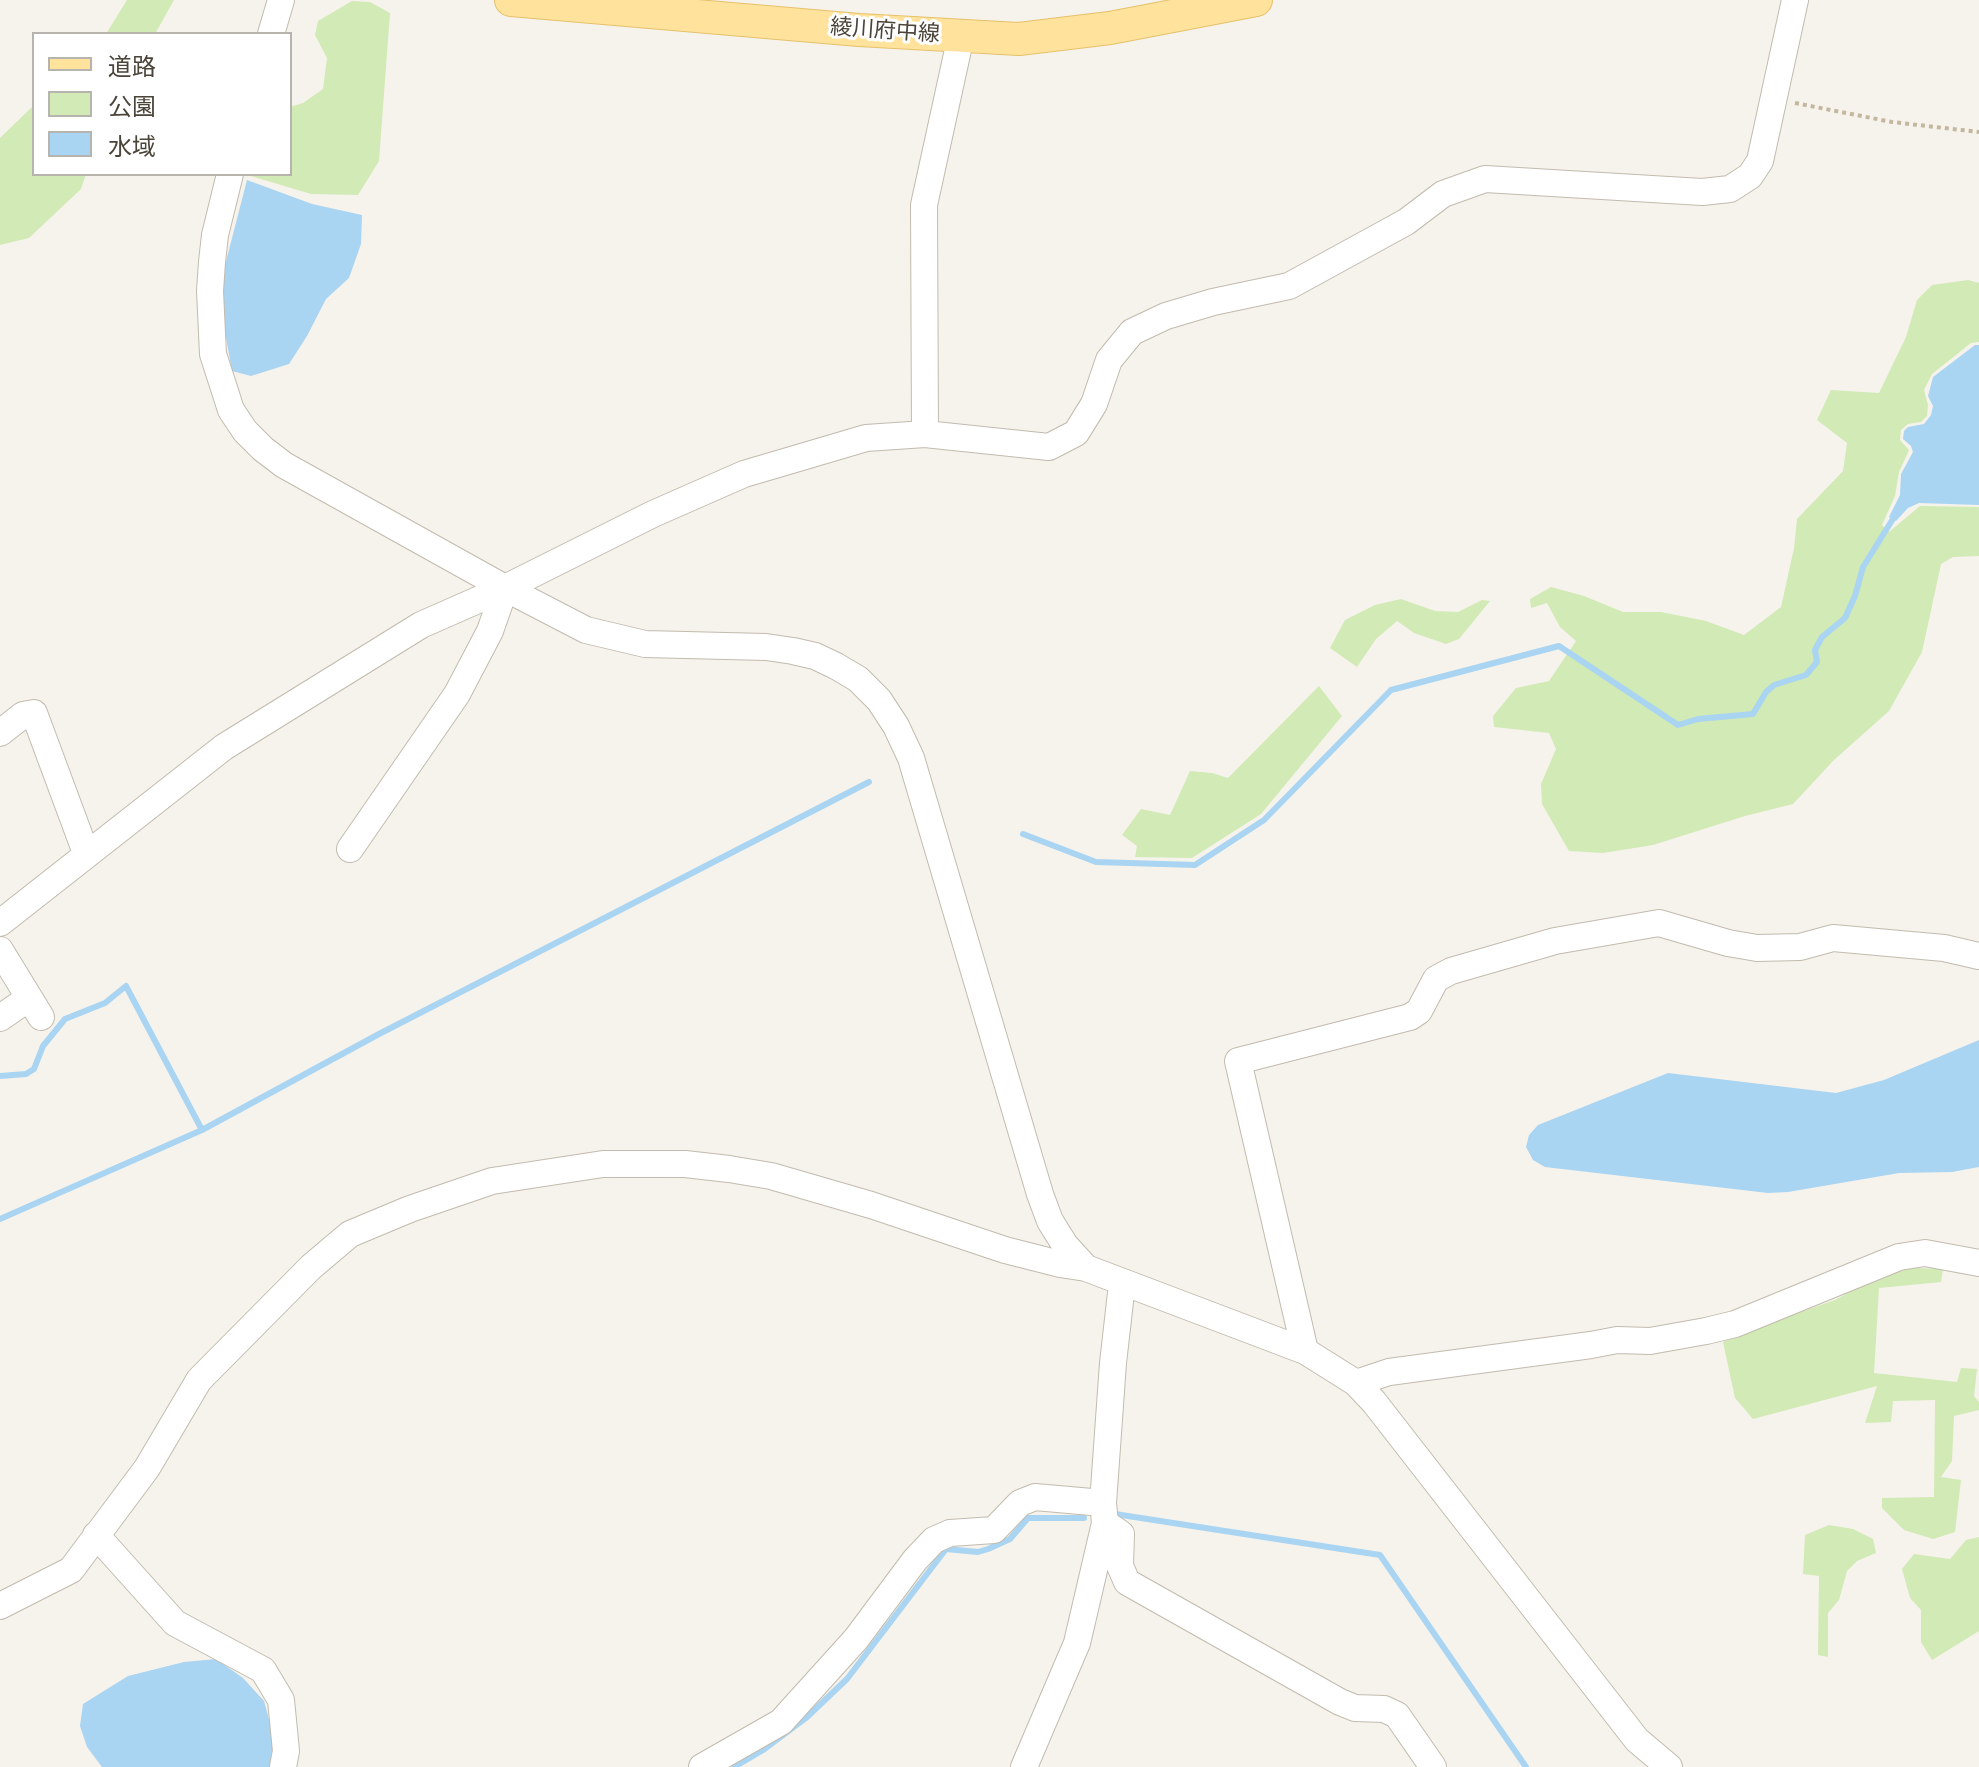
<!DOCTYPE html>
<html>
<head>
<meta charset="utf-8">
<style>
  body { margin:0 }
  #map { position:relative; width:1979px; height:1767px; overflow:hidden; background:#f6f3ec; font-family:"Noto Sans","Noto Sans JP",sans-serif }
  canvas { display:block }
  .legend { position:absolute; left:32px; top:32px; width:260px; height:144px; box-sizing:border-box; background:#fff; border:2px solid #b7b4b0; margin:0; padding:10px 14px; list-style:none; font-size:24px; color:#4b4439 }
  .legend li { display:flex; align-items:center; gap:16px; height:40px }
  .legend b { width:40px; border:2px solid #b7b4b0 }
</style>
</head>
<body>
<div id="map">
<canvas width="1979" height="1767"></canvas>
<ul class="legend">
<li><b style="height:10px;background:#ffe39c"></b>道路</li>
<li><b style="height:22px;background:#d2eab5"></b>公園</li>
<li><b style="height:22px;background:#a9d4f2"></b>水域</li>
</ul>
</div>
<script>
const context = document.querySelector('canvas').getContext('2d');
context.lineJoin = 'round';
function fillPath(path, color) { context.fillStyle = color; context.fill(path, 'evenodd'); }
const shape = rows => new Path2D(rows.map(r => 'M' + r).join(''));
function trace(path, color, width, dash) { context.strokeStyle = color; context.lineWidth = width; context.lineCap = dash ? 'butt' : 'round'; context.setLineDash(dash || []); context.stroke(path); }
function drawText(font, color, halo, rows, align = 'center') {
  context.font = font + ' "Noto Sans","Noto Sans JP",sans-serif'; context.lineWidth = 6; context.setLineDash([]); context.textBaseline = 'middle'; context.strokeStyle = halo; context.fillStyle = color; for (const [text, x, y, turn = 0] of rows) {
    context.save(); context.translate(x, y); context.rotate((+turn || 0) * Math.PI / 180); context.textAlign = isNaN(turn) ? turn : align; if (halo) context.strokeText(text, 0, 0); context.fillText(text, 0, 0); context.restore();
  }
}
const green = shape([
  [127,0,174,0,155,34,106,34],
  [352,1,370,2,390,13,379,161,358,195,311,194,244,174,290,174,290,107,303,103,323,89,327,58,315,35,318,21],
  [34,105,34,174,86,174,81,189,29,238,0,245,0,138],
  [1968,280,1979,283,1979,342,1971,343,1932,374,1924,390,1928,405,1927,416,1921,422,1908,424,1901,430,1900,440,1909,450,1899,472,1895,496,1882,525,1889,532,1920,506,1979,507,1979,556,1953,557,1941,564,1922,652,1889,711,1834,760,1793,804,1745,816,1653,845,1603,853,1569,851,1542,804,1541,784,1556,749,1549,733,1494,727,1493,716,1516,688,1549,681,1576,641,1560,627,1547,603,1531,608,1530,599,1551,587,1584,596,1623,612,1661,612,1706,621,1744,635,1781,607,1794,548,1797,519,1843,471,1847,443,1817,420,1831,390,1879,393,1906,337,1917,300,1932,285],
  [1401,599,1435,611,1458,612,1482,600,1490,601,1459,639,1446,644,1414,633,1397,621,1376,639,1357,667,1330,648,1345,620,1375,605],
  [1319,686,1342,716,1261,814,1192,858,1135,857,1137,846,1122,835,1141,809,1170,815,1190,771,1212,773,1228,778],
  [1915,1268,1943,1269,1941,1282,1879,1288,1874,1373,1957,1382,1961,1368,1977,1369,1974,1396,1979,1402,1979,1410,1954,1416,1952,1461,1941,1477,1961,1480,1955,1532,1933,1539,1904,1530,1882,1508,1882,1498,1934,1497,1935,1400,1893,1401,1891,1422,1865,1423,1877,1386,1753,1419,1735,1398,1723,1342,1749,1330,1835,1300,1880,1275],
  [1829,1525,1853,1529,1873,1539,1876,1553,1857,1561,1847,1571,1839,1600,1828,1613,1828,1657,1818,1655,1819,1576,1803,1574,1805,1535],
  [1979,1537,1979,1631,1932,1660,1921,1642,1921,1610,1910,1598,1902,1569,1914,1554,1950,1559,1966,1540]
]);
const water = shape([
  [247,180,312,204,362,215,361,244,349,278,326,299,307,336,289,364,251,376,232,371,225,332,223,273],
  [1975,345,1979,345,1979,505,1919,503,1908,508,1896,521,1889,517,1900,495,1901,474,1913,452,1911,446,1903,439,1904,431,1908,427,1924,424,1931,415,1933,406,1928,396,1933,377],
  [1979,1040,1979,1167,1952,1172,1899,1173,1788,1192,1768,1193,1545,1167,1533,1160,1526,1147,1529,1135,1538,1125,1668,1073,1836,1093,1884,1080],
  [216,1659,243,1678,264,1701,269,1719,280,1741,276,1767,102,1767,87,1747,80,1726,83,1704,128,1676,184,1662]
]);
const stream = shape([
  [1023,834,1096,862,1195,865,1264,820,1391,690,1559,646,1678,725,1698,719,1753,714,1766,692,1774,685,1806,675,1817,662,1815,650,1822,637,1845,618,1855,596,1863,567,1896,514],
  [0,1076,26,1074,34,1069,43,1046,65,1019,105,1003,126,986,202,1130,379,1034,869,782],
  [0,1219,202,1130],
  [1115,1514,1380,1555,1526,1767],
  [734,1767,763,1750,807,1717,847,1679,946,1549,978,1552,988,1549,1010,1539,1028,1518,1084,1518]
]);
const path = shape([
  [1795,103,1892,122,1979,132]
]);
const minor = shape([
  [271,34,281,0],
  [230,174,215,235,212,262,210,291,213,354,231,410,245,431,263,449,284,465,505,588,586,630,645,644,766,647,793,651,815,656,836,666,858,679,879,700,896,726,911,758,1040,1194,1050,1221,1065,1245,1086,1268],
  [925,434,924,205,961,36],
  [0,733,23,715,34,713,86,853],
  [350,849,457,694,490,631,505,588],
  [0,923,224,747,421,625,505,588,653,514,744,474,866,438,925,434,1049,447,1076,433,1094,404,1109,360,1132,332,1166,316,1213,302,1289,286,1406,222,1443,194,1485,179,1702,192,1730,189,1750,176,1760,161,1795,0],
  [0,950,41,1017],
  [0,1018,29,998],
  [1305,1351,1238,1061,1410,1017,1419,1011,1436,979,1451,971,1555,941,1659,923,1728,943,1757,948,1800,947,1833,938,1944,948,1979,956],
  [1356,1383,1389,1372,1591,1345,1617,1340,1650,1341,1706,1331,1735,1324,1899,1257,1925,1253,1979,1263],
  [1105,1523,1121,1534,1120,1566,1127,1582,1340,1702,1355,1708,1384,1709,1397,1715,1433,1767],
  [96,1535,175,1623,263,1670,281,1700,286,1751,283,1767],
  [0,1606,71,1570,147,1468,199,1380,311,1267,350,1234,410,1209,492,1181,603,1164,685,1164,729,1169,771,1176,871,1205,1005,1250,1060,1264,1086,1268,1305,1351,1321,1361,1356,1383,1374,1402,1637,1740,1669,1767],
  [702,1767,781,1722,856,1639,915,1560,934,1540,950,1533,994,1530,1020,1503,1035,1497,1103,1503],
  [1024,1767,1077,1643,1105,1523,1103,1503,1113,1363,1122,1284]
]);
const major = shape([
  [511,0,859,30,1019,39,1110,28,1256,0]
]);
const streetNames = [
  ["綾川府中線",885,31,4]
];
fillPath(green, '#d2eab5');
fillPath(water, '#a9d4f2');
trace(stream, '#a9d4f2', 6);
trace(minor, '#c2bbae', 28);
trace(major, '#e6c16a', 34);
trace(path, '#c4b79f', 4, [4, 4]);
trace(minor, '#fff', 26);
trace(major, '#ffe39c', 32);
drawText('22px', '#4b4439', '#fff', streetNames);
</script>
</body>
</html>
